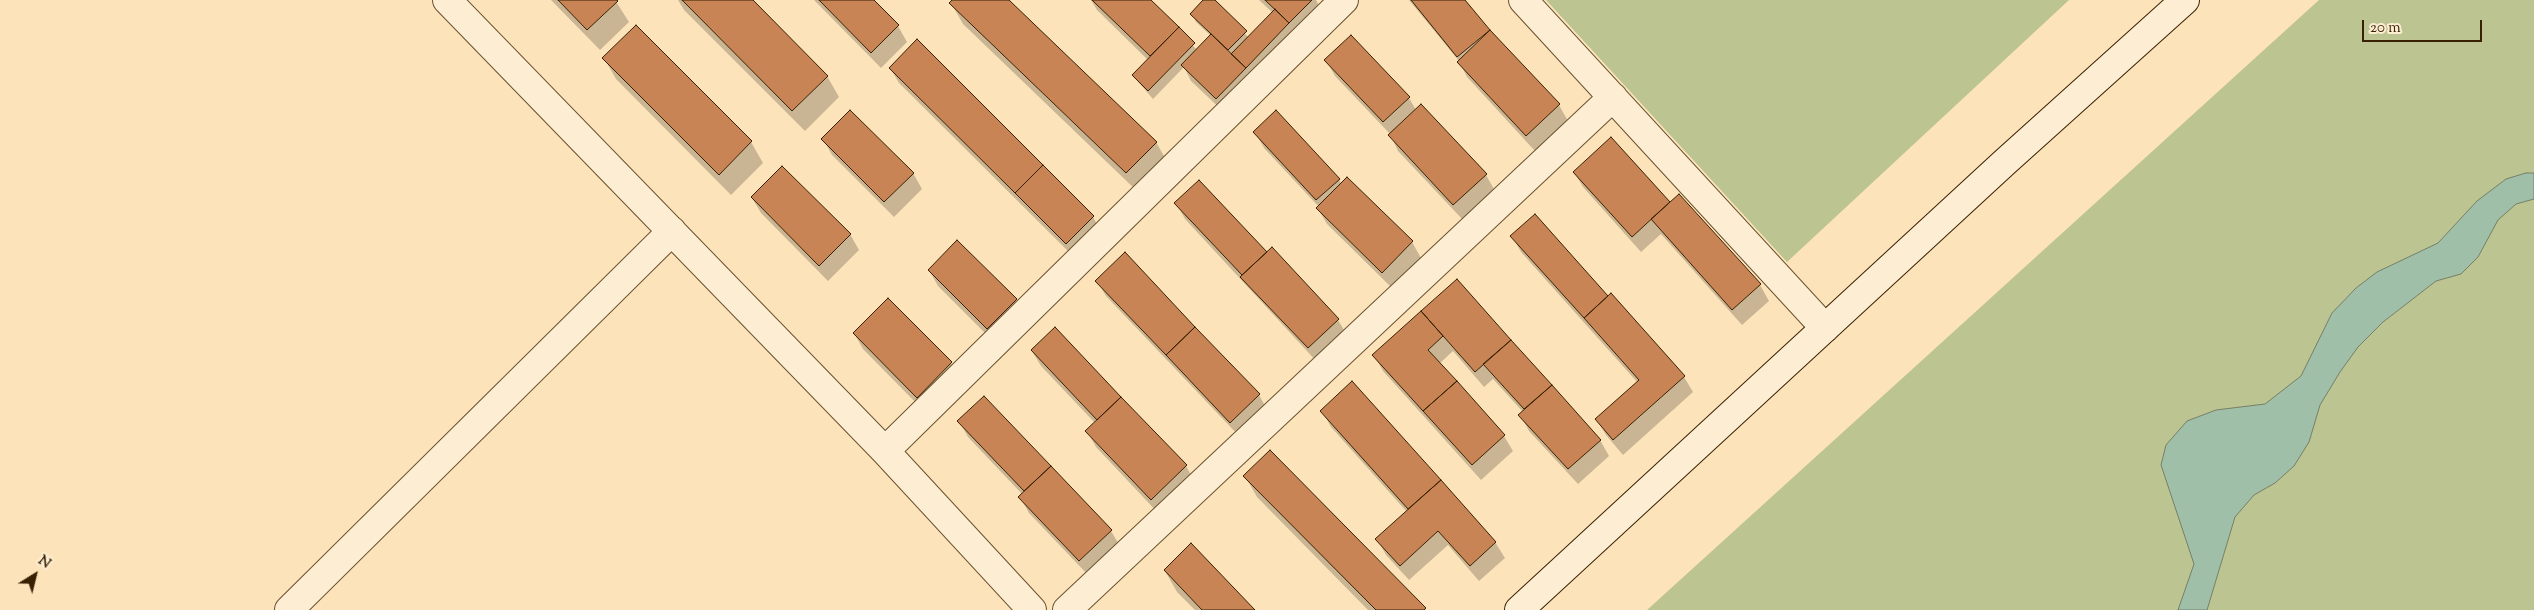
<!DOCTYPE html>
<html>
<head>
<meta charset="utf-8">
<style>
  body { margin:0 }
  #map { position:relative; width:2534px; height:610px; overflow:hidden; background:#fce3b9; font-family:"Sorts Mill Goudy",serif }
  canvas { display:block }
  .north { position:absolute; left:10px; top:550px; width:50px; height:50px; -webkit-text-stroke:4px #fdedd2; paint-order:stroke; rotate:36deg; font-size:14px; font-weight:700; line-height:20px; text-align:center; color:#382103 }
  .north::after { content:''; display:block; margin:auto; width:18px; height:22px; background:#382103; clip-path:polygon(50% 0,100% 100%,50% 72%,0 100%) }
  .scale { position:absolute; left:2362px; top:20px; width:120px; height:22px; box-sizing:border-box; border:2px solid #382103; border-top:0; padding-left:6px; font-size:15px; line-height:18px; white-space:nowrap; color:#382103; -webkit-text-stroke:4px #fdedd2; paint-order:stroke }
</style>
</head>
<body>
<div id="map">
<canvas width="2534" height="610"></canvas>
<div class="north">N</div>
<div class="scale">20 m</div>
</div>
<script>
const context = document.querySelector('canvas').getContext('2d');
context.lineJoin = 'round';
function fillPath(path, color) { context.fillStyle = color; context.fill(path, 'evenodd'); }
const shape = rows => new Path2D(rows.map(r => 'M' + r).join(''));
function trace(path, color, width, dash) { context.strokeStyle = color; context.lineWidth = width; context.lineCap = dash ? 'butt' : 'round'; context.setLineDash(dash || []); context.stroke(path); }
const green = shape([
  [1546,0,2069,0,1787,262],
  [2319,0,2534,0,2534,610,1647,610]
]);
const water = shape([
  [2526,173,2534,173,2534,199,2516,204,2498,220,2478,257,2461,274,2436,281,2383,322,2358,347,2340,372,2320,405,2309,442,2294,466,2275,483,2254,495,2235,517,2207,610,2178,610,2194,564,2161,465,2166,445,2187,421,2216,410,2265,404,2301,376,2332,313,2356,288,2377,272,2438,243,2477,201,2506,179,2526,173]
]);
const shadow = shape([
  [551,0,615,0,629,22,600,50],
  [678,0,751,0,827,76,839,97,805,131,684,10],
  [814,0,872,0,898,26,907,42,881,68],
  [954,0,1007,0,1156,142,1168,163,1139,193,963,24,951,3],
  [1091,0,1149,0,1197,50,1211,36,1196,22,1192,14,1205,0,1213,0,1249,38,1273,13,1259,0,1316,0,1323,13,1251,76,1247,73,1254,85,1226,114,1191,81,1184,67,1153,99,1133,76,1148,60,1097,10],
  [1409,0,1464,0,1489,31,1559,105,1568,121,1535,151,1467,77,1459,61],
  [636,26,751,142,763,163,731,195,616,79,604,58],
  [917,41,1093,217,1102,233,1076,259,899,83,890,68],
  [1326,60,1409,98,1416,110,1486,175,1495,191,1463,220,1398,151,1390,134,1335,76],
  [1255,132,1339,179,1341,184,1347,179,1412,242,1421,258,1392,288,1327,224,1318,209,1319,207,1264,148],
  [823,139,913,173,922,189,894,217,832,155],
  [1611,139,1670,204,1760,285,1769,301,1742,325,1661,234,1641,252,1583,187,1574,172],
  [752,198,850,234,859,250,828,281,761,213],
  [1176,203,1267,254,1338,320,1347,335,1318,363,1185,219],
  [1512,236,1608,297,1684,377,1693,392,1623,455,1606,435,1597,420,1638,383,1521,252],
  [957,242,1016,300,1025,316,996,344,938,286,929,270],
  [1097,281,1259,395,1268,411,1240,437,1106,296],
  [1457,281,1600,440,1609,456,1578,484,1529,431,1520,415,1523,412,1493,379,1484,387,1453,351,1439,364,1504,436,1513,451,1481,480,1383,371,1374,355],
  [888,300,951,363,960,379,926,413,863,349,854,333],
  [1032,351,1186,466,1195,482,1160,515,1096,447,1087,431,1095,423,1041,366],
  [1352,383,1495,542,1505,558,1479,581,1448,545,1409,580,1386,555,1377,539,1407,512,1331,427,1322,411],
  [984,398,1111,531,1120,546,1089,576,1029,513,1020,497,1022,494,968,437,959,421],
  [1245,476,1425,609,1426,610,1368,610,1257,497],
  [1165,571,1254,610,1195,610,1177,592]
]);
const building = shape([
  [558,0,617,0,618,1,587,30,558,0],
  [682,0,753,0,828,76,792,111,682,0],
  [819,0,874,0,899,25,871,53,819,0],
  [952,0,1009,0,1157,142,1126,173,949,3,952,0],
  [1092,0,1151,0,1179,27,1150,56,1092,0],
  [1203,0,1215,0,1247,31,1228,50,1190,14,1203,0],
  [1265,0,1312,0,1289,23,1265,0],
  [1411,0,1465,0,1490,30,1457,57,1411,0],
  [1275,9,1289,23,1246,68,1231,54,1275,9],
  [636,25,752,141,719,175,602,58,636,25],
  [1179,27,1195,43,1148,91,1132,75,1179,27],
  [1490,30,1560,104,1526,136,1457,62,1490,30],
  [1211,34,1246,68,1216,99,1181,65,1211,34],
  [1351,35,1410,97,1383,122,1324,60,1351,35],
  [917,39,1043,165,1015,193,889,68,917,39],
  [1421,104,1487,174,1453,205,1388,135,1421,104],
  [850,110,914,173,884,202,821,139,850,110],
  [1276,110,1340,179,1316,200,1253,132,1276,110],
  [1611,137,1670,202,1632,237,1573,172,1611,137],
  [1043,165,1094,216,1066,244,1015,193,1043,165],
  [782,166,851,234,819,266,751,197,782,166],
  [1347,177,1413,241,1382,273,1316,208,1347,177],
  [1199,180,1267,252,1242,275,1174,203,1199,180],
  [1679,194,1761,284,1732,310,1651,219,1679,194],
  [1535,214,1608,296,1584,318,1510,236,1535,214],
  [957,240,1017,299,987,329,928,270,957,240],
  [1272,247,1339,319,1308,348,1240,277,1272,247],
  [1125,252,1195,327,1166,355,1095,281,1125,252],
  [1457,279,1511,340,1475,372,1421,311,1457,279],
  [1611,293,1685,376,1613,440,1595,419,1639,380,1584,318,1611,293],
  [888,298,952,362,917,398,853,333,888,298],
  [1421,311,1443,336,1428,350,1457,381,1423,411,1372,355,1421,311],
  [1055,327,1121,397,1097,420,1031,350,1055,327],
  [1195,327,1260,394,1230,423,1166,355,1195,327],
  [1511,340,1552,385,1524,409,1483,364,1511,340],
  [1352,381,1441,480,1408,509,1320,411,1352,381],
  [1457,381,1505,435,1472,465,1423,411,1457,381],
  [1552,385,1601,440,1568,469,1518,415,1552,385],
  [984,396,1051,466,1024,491,957,421,984,396],
  [1121,397,1187,465,1151,500,1085,431,1121,397],
  [1270,450,1426,608,1424,610,1376,610,1243,476,1270,450],
  [1051,466,1112,530,1079,561,1018,497,1051,466],
  [1441,480,1496,542,1470,566,1438,531,1400,566,1375,539,1441,480],
  [1191,543,1255,610,1202,610,1164,570,1191,543]
]);
const street = shape([
  [447,0,885,451,1032,610],
  [1523,0,1825,328],
  [885,451,1344,0],
  [289,610,672,231],
  [1067,610,1613,97]
]);
const secondary = shape([
  [1519,610,2005,162,2185,0]
]);
fillPath(green, '#bcc491');
fillPath(water, '#a0bfa9');
trace(water, '#768067', 1);
fillPath(shadow, '#0003');
fillPath(building, '#c98455');
trace(building, '#382103', 1);
trace(street, '#695230', 30);
trace(secondary, '#382103', 30);
trace(street, '#fdedd2', 28);
trace(secondary, '#fdedd2', 28);
</script>
</body>
</html>
